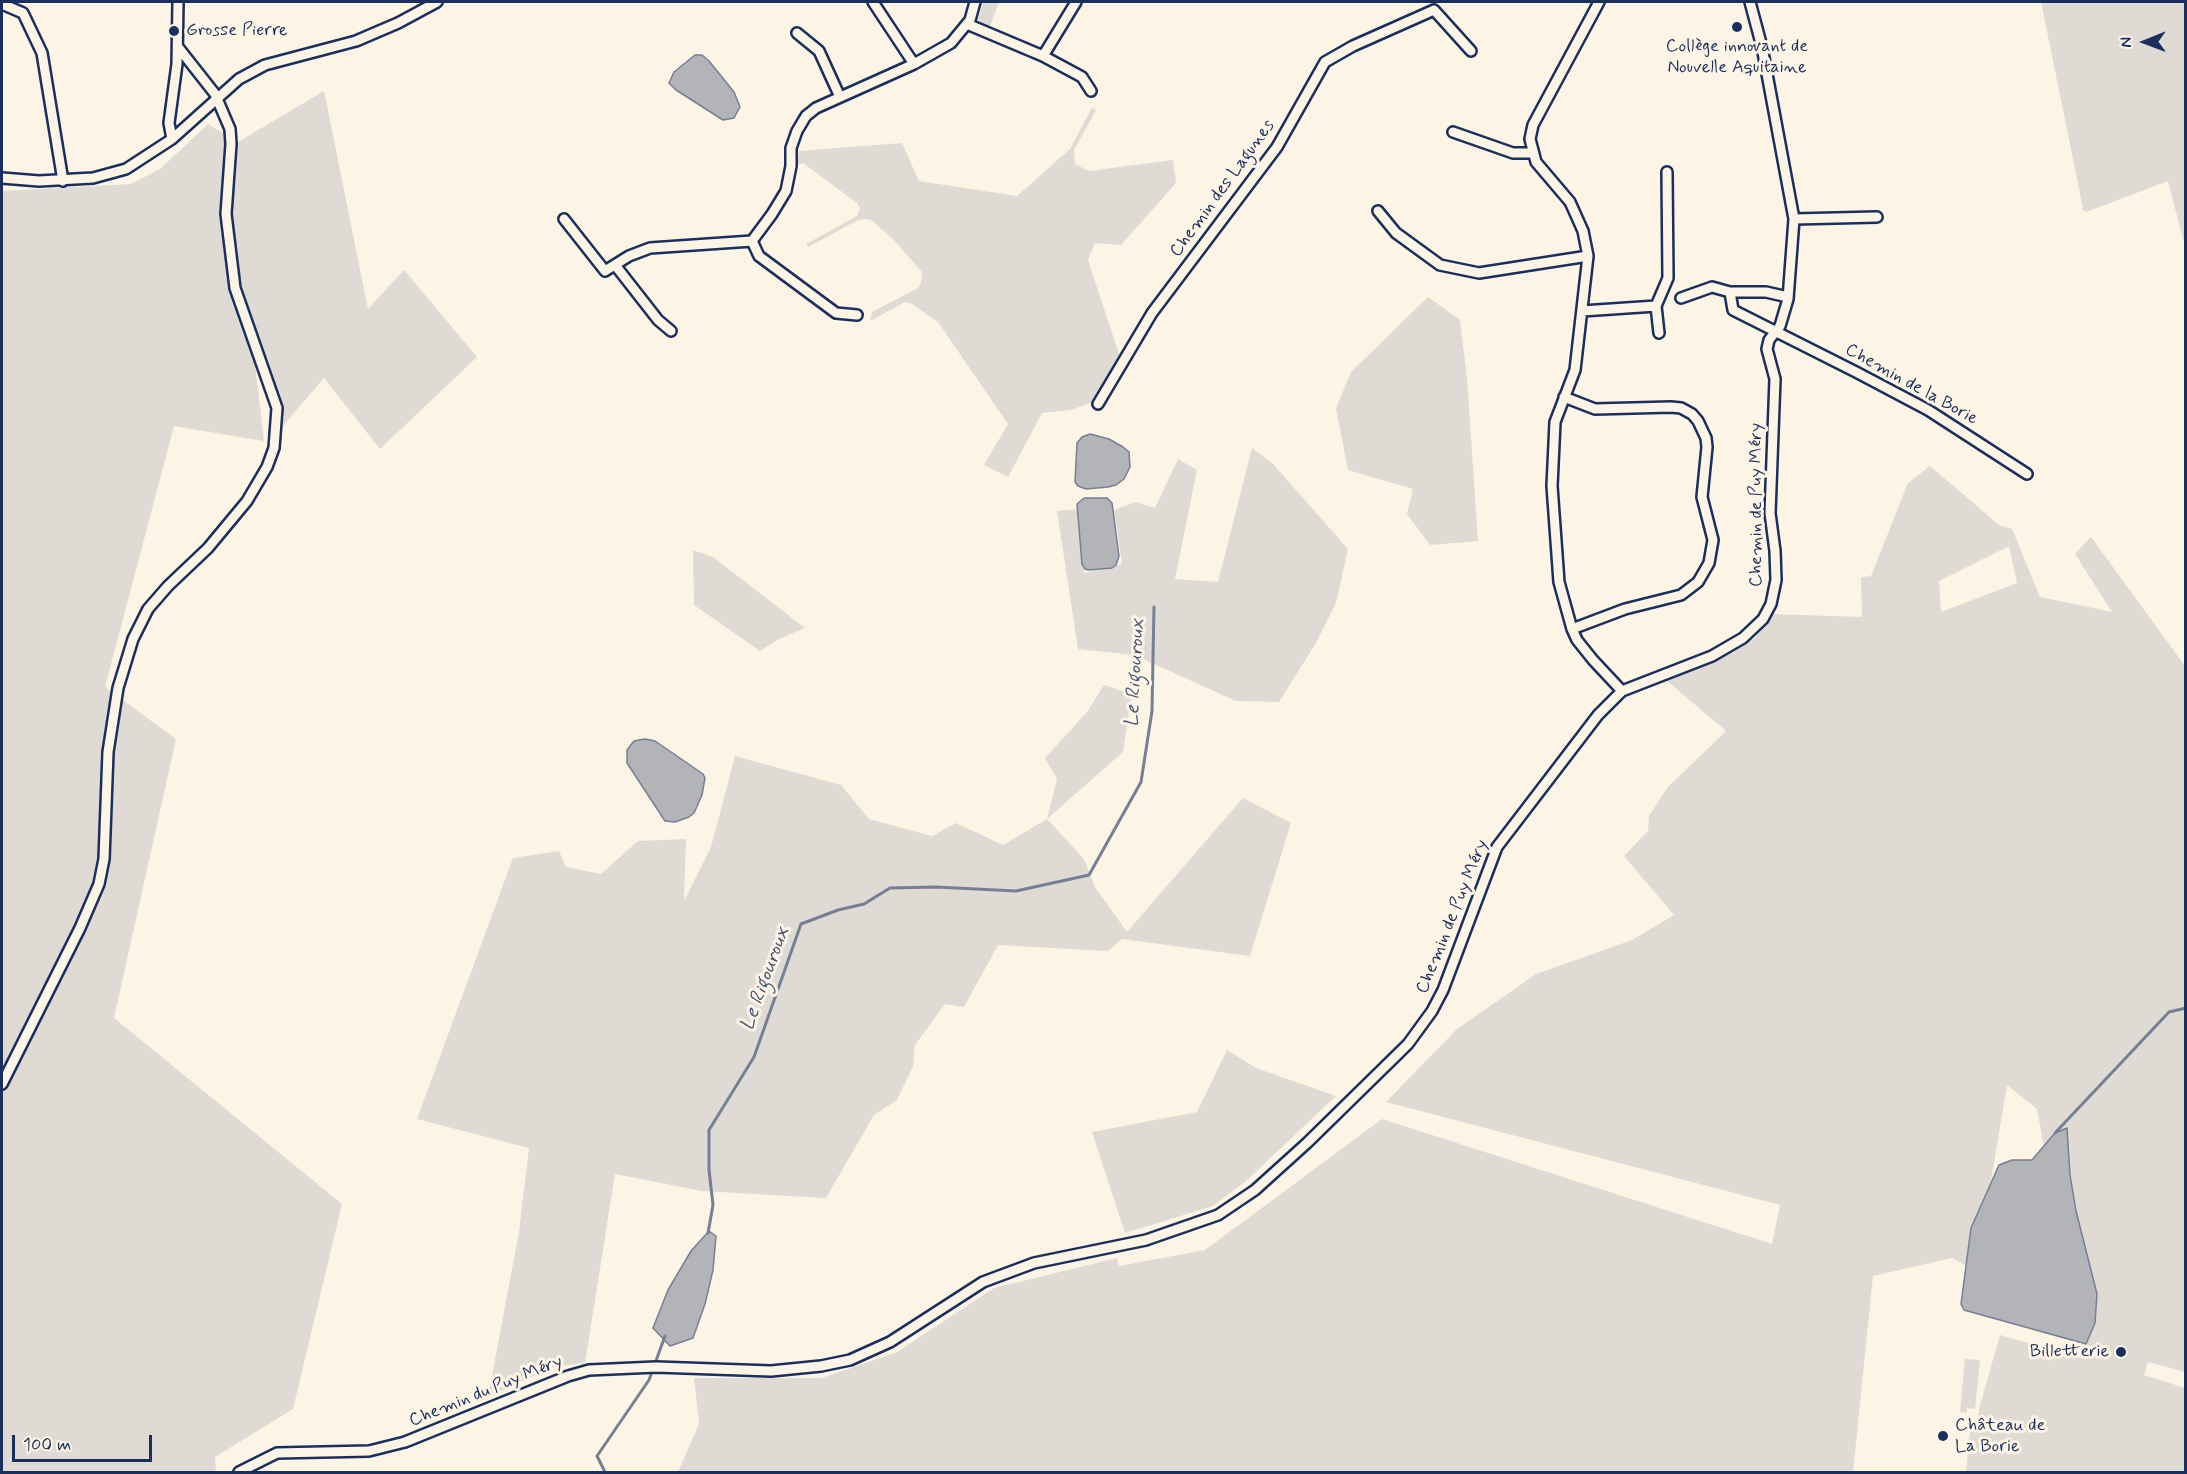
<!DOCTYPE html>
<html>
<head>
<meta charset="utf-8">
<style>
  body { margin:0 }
  #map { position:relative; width:2187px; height:1474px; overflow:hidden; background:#fcf5e5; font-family:Mynerve,sans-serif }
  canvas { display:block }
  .frame { position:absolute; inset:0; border:3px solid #1b2f5e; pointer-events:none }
  .north { position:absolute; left:2115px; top:12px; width:60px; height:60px; -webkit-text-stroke:4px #fcf5e5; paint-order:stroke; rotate:269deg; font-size:16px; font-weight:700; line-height:24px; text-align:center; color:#1b2f5e }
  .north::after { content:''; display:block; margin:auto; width:21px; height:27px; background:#1b2f5e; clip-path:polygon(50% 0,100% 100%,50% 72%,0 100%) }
  .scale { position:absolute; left:12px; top:1435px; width:140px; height:27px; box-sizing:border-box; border:3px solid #1b2f5e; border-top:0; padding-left:8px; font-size:18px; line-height:21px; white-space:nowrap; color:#1b2f5e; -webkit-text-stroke:4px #fcf5e5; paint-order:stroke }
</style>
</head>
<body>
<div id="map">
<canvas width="2187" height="1474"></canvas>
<div class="frame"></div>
<div class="north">N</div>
<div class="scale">100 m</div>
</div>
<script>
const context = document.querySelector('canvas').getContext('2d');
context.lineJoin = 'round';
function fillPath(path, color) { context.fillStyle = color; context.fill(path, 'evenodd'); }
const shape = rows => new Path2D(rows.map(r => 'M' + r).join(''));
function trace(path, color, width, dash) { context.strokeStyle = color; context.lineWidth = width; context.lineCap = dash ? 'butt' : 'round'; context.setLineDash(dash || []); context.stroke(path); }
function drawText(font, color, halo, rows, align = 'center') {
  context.font = font + ' Mynerve,sans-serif'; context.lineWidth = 6; context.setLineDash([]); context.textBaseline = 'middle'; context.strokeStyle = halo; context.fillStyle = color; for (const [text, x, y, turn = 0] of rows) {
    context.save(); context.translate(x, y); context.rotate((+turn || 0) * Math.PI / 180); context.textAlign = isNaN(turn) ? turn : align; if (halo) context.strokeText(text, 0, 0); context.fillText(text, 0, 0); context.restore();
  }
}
const green = shape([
  [983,2,999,2,989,29,978,20],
  [2041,2,2185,2,2185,247,2168,181,2086,212,2081,209,2083,208],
  [324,91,368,309,404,270,477,357,380,449,324,378,282,427,282,405,248,305,264,441,174,426,105,687,176,739,114,1018,342,1204,293,1409,215,1457,216,1472,2,1472,2,191,131,184,160,169,208,124,238,142],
  [1092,108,1096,110,1074,150,1075,164,1089,171,1173,160,1176,183,1121,245,1095,243,1088,260,1120,357,1110,372,1095,401,1071,410,1042,413,1008,477,984,465,1008,424,938,322,912,304,905,302,870,321,872,312,918,288,921,283,922,272,892,238,871,220,866,219,858,220,808,247,806,244,857,216,860,208,857,203,803,163,797,165,799,151,902,143,919,181,1017,196,1070,149],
  [1428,297,1460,320,1467,378,1478,541,1430,545,1407,514,1413,489,1348,470,1336,408,1351,372],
  [1252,448,1273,464,1348,549,1336,603,1316,643,1279,702,1236,701,1134,655,1078,649,1057,511,1078,509,1084,573,1112,568,1122,563,1114,510,1136,502,1155,508,1178,459,1197,470,1175,579,1218,582],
  [1930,466,1999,525,2012,529,2040,597,2112,612,2075,554,2091,537,2185,666,2185,1372,2148,1362,2144,1375,2185,1388,2185,1472,1966,1472,1971,1420,1978,1420,1979,1409,2000,1335,2081,1358,2095,1323,2088,1255,2076,1211,2070,1175,2067,1128,2055,1133,2044,1147,2037,1109,2007,1085,1976,1271,1952,1258,1873,1276,1853,1472,678,1472,699,1424,694,1378,822,1378,897,1352,994,1288,1117,1258,1119,1266,1205,1250,1382,1119,1772,1244,1780,1205,1386,1102,1457,1029,1536,974,1632,940,1674,915,1624,856,1648,831,1649,816,1667,788,1726,731,1666,680,1732,653,1755,638,1773,614,1862,617,1861,577,1871,576,1908,483],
  [2009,546,2017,583,1941,612,1939,581],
  [693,550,713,557,805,628,779,639,760,651,694,605],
  [1104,685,1132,694,1123,752,1047,819,1084,859,1095,887,1127,932,1243,798,1291,823,1250,956,1122,939,1108,951,998,945,964,1007,945,1004,915,1045,913,1066,897,1100,874,1115,826,1198,702,1191,615,1174,585,1363,553,1367,488,1397,519,1232,529,1148,417,1119,513,858,559,851,566,867,601,874,638,841,686,839,684,901,711,847,735,756,841,785,869,819,932,836,956,823,1003,845,1047,819,1057,779,1045,758,1087,712],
  [1227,1050,1256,1068,1336,1096,1246,1181,1213,1206,1125,1233,1092,1132,1197,1112],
  [1965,1359,1980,1360,1975,1409,1967,1408,1967,1413,1960,1412]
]);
const water = shape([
  [695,55,702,55,709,61,734,92,740,107,734,118,723,120,676,90,669,83,674,72,695,55],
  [1090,434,1109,439,1123,447,1129,452,1130,467,1124,479,1116,485,1108,487,1086,489,1078,486,1075,482,1077,443,1082,437,1090,434],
  [1084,498,1107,498,1112,503,1119,556,1116,565,1112,568,1089,570,1085,569,1082,564,1077,504,1084,498],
  [645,739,655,741,703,774,705,778,702,795,694,813,689,817,675,822,665,821,627,763,627,750,634,741,645,739],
  [2067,1128,2070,1175,2076,1211,2097,1294,2095,1323,2086,1344,1964,1310,1961,1304,1971,1228,1999,1165,2012,1160,2032,1160,2055,1133,2067,1128],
  [709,1231,716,1236,713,1270,705,1304,693,1338,670,1346,653,1328,668,1290,691,1251,709,1231]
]);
const stream = shape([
  [2055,1133,2169,1012,2186,1008],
  [708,1233,713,1205,709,1170,709,1130,754,1057,801,924,838,910,864,904,890,888,936,887,1016,891,1089,875,1141,782,1152,711,1154,607],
  [605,1472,597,1456,649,1380,665,1336]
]);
const minor = shape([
  [873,2,914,64],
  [1599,2,1533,125,1530,139,1536,162,1570,202,1583,231,1588,256,1575,370,1555,422,1552,486,1559,582,1572,629,1577,640,1593,660,1622,691],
  [2,4,23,13,42,53,63,181],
  [1434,10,1471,51],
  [967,24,1043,56,1082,77,1091,91],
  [797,33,819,51,840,97],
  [1043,56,1076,2],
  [1453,132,1513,153,1533,153],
  [172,139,169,123,177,64,178,2],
  [2,178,39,181,93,178,126,169,172,139,239,79,265,65,356,41,398,23,437,2],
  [1378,211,1396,233,1440,265,1479,273,1588,256],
  [564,219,605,271,629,256,650,248,752,241],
  [1794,219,1877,217],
  [615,265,658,320,671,331],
  [1788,297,1766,292,1730,292,1733,310,1856,372,1928,410,2027,474],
  [1681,298,1712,287,1730,292],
  [1582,311,1656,306],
  [857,315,836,313,759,256,752,241,772,214,786,191,791,166,791,148,797,131,806,116,816,108,914,64,951,43,970,20,975,2],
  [1659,333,1656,306,1668,278,1667,172],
  [1564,397,1595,409,1671,407,1681,408,1692,414,1698,421,1706,438,1707,447,1702,497,1713,540,1709,563,1698,582,1681,595,1625,609,1572,629],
  [1098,404,1152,313,1277,147,1325,62,1353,46,1434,10],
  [2,1084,80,928,99,884,104,859,108,752,118,688,133,639,148,609,168,586,208,548,247,501,267,467,274,448,277,408,235,288,226,214,231,144,230,129,215,94,178,47],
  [239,1472,277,1453,369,1451,405,1442,568,1376,589,1370,656,1367,771,1371,821,1366,850,1360,890,1342,983,1282,1034,1263,1146,1240,1218,1215,1255,1190,1307,1143,1408,1044,1432,1011,1443,990,1497,847,1598,715,1622,691,1712,656,1743,638,1763,619,1771,604,1776,580,1775,551,1770,513,1775,379,1767,349,1769,340,1780,326,1788,299,1794,219,1762,47,1750,2]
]);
const markers = [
  [1737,27,6,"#1b2f5e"],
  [174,31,6,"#1b2f5e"],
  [2121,1352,6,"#1b2f5e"],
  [1943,1436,6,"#1b2f5e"]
];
const poiNames = [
  ["Grosse Pierre",186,31],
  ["Collège innovant de",1737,47,"center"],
  ["Nouvelle Aquitaine",1737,68,"center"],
  ["Billetterie",2109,1352,"right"],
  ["Château de",1955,1426],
  ["La Borie",1955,1447]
];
const streetNames = [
  ["Chemin des Lagunes",1223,189,-54],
  ["Chemin de la Borie",1911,385,29],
  ["Chemin de Puy Méry",1757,505,-90],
  ["Chemin de Puy Méry",1453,917,-68],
  ["Chemin du Puy Méry",486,1392,-22]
];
const waterNames = [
  ["Le Rigouroux",1136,673,-87],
  ["Le Rigouroux",766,979,-70]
];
fillPath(green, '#dfdbd4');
fillPath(water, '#b2b4b8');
trace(water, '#767f94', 1.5);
trace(stream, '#767f94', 3);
trace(minor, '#1b2f5e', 14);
trace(minor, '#fcf5e5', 9);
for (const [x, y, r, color] of markers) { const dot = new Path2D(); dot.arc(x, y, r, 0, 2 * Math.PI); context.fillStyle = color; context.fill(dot); trace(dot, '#fcf5e5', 2); }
drawText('18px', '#1b2f5e', '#fcf5e5', poiNames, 'left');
drawText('18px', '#1b2f5e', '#fcf5e5', streetNames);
drawText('italic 20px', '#485779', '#fcf5e5', waterNames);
</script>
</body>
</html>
